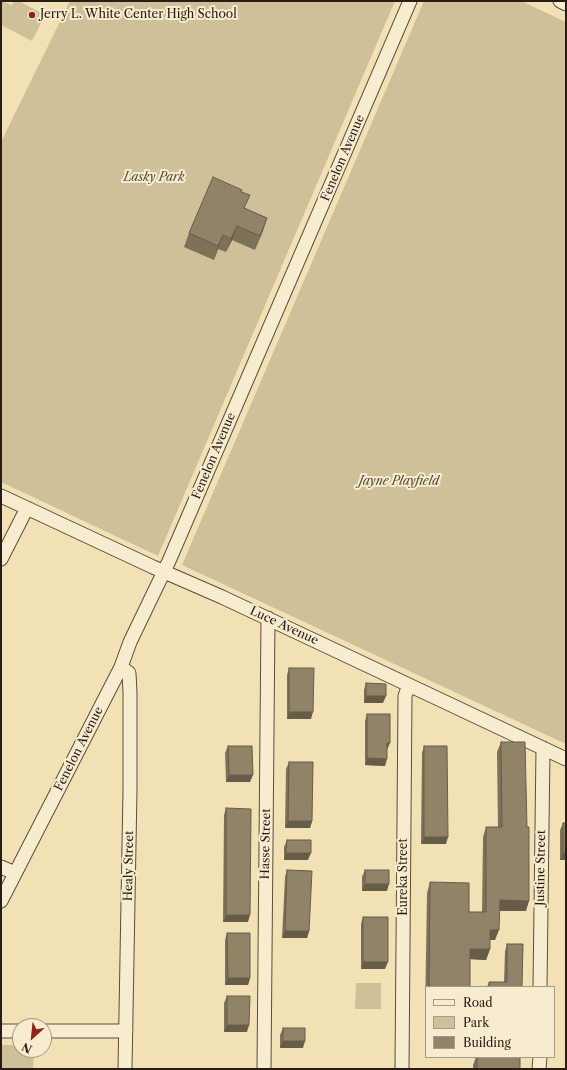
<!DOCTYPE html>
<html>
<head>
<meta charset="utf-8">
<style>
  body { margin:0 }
  #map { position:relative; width:567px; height:1070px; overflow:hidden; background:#f2e1b5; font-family:"Libre Caslon Text",serif }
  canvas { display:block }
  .frame { position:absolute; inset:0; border:2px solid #271d13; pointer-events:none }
  .legend { position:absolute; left:425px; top:986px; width:130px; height:72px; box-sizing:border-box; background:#f7eccf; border:1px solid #a49984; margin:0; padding:5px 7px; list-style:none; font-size:12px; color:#271d13 }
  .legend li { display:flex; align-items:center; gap:8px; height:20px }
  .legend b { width:20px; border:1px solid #a49984 }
  .north { position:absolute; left:12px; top:1018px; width:40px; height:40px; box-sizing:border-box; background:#f7eccf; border:1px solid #a49984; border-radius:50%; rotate:207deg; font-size:11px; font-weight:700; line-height:16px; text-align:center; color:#271d13 }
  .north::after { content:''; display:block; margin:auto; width:14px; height:18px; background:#8f2418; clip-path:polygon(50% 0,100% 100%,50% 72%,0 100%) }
</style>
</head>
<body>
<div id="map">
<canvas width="567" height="1070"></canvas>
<div class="frame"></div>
<ul class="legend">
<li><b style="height:5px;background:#f7eccf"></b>Road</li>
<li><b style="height:11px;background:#cfc099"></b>Park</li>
<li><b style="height:11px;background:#918367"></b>Building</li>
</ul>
<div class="north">N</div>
</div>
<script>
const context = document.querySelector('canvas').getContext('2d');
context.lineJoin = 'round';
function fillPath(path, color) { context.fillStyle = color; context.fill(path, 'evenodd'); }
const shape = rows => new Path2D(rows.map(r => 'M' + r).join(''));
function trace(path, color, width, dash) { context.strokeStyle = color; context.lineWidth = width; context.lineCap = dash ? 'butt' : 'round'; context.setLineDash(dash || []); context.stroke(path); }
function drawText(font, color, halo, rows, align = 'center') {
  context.font = font + ' "Libre Caslon Text",serif'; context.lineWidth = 4; context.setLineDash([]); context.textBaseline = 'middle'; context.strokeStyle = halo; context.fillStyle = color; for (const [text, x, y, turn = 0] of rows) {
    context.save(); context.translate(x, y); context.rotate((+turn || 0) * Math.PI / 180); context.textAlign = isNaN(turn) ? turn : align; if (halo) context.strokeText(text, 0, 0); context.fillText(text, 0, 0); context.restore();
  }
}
const green = shape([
  [1,1,12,5,14,1,19,1,45,15,32,41,1,25],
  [70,1,395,1,158,556,1,482,1,142],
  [424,1,521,1,566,22,566,744,182,565],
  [356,983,381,983,381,1009,355,1009],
  [1,1045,20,1045,20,1050,34,1050,33,1069,1,1069]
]);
const minor = shape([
  [560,1,566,4],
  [1,496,153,567,222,597,566,759],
  [1,559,27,508],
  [121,667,129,673,130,693,130,789,125,1069],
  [1,867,15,873],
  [1,901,121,667,130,642,169,561,410,1],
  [540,987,543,748],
  [1,1031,20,1031],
  [44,1031,126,1031],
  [264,1069,268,618],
  [402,1069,405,696,409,685],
  [539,1069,540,1057]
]);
const wall = shape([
  [242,192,245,208,267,218,255,250,232,240,226,252,218,249,214,260,184,247,189,233],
  [289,668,311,719,287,719,287,675],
  [366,683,383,703,364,703,364,690],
  [367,714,387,750,385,766,365,765,365,721],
  [501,742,526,911,499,911,495,940,490,940,490,949,486,960,470,959,470,987,426,987,426,1016,425,1016,427,893,430,882,469,912,482,912,483,837,486,827,498,827,497,752],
  [228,746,250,782,226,782,225,753],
  [424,746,446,844,421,844,422,753],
  [289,762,312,821,310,828,285,828,286,769],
  [226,808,248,922,223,922,224,815],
  [563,823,566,823,566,860,560,860,560,830],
  [287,840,308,860,284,860,284,847],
  [287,870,309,931,307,938,282,938,285,877],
  [365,870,387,891,362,891,362,877],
  [363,917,385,969,361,969,361,924],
  [227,933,250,978,248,985,225,985,225,940],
  [507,944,522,987,487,987,489,982,504,982,505,951],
  [227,996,247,1032,224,1032,224,1003],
  [283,1028,303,1048,280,1048,280,1035],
  [476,1057,520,1057,520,1069,473,1069,473,1065]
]);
const shadedWall = shape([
  [267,218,263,231,255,250,260,236],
  [237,226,232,240,226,252,231,239],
  [223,235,218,249,214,260,218,246],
  [366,696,386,696,383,703,364,703],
  [289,712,313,712,311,719,287,719],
  [387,743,390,743,387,750],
  [367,758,387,759,385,766,365,765],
  [229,775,253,775,250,782,226,782],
  [288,821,312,821,310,828,285,828],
  [424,837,448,837,446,844,421,844],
  [286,853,311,853,308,860,284,860],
  [563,853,566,853,566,860,560,860],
  [365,884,389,884,387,891,362,891],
  [500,900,529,901,526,911,496,911],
  [226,915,250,915,248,922,223,922],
  [490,930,499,930,495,940,486,940],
  [285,931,309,931,307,938,282,938],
  [470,949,490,949,486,960,467,959],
  [363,962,388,962,385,969,361,969],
  [228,978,250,978,248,985,225,985],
  [227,1025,249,1025,247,1032,224,1032],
  [283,1041,305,1041,303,1048,280,1048]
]);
const building = shape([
  [213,177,242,190,241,192,250,195,244,208,267,218,260,236,237,226,231,239,223,235,218,246,189,233,213,177],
  [289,668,314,668,313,712,289,712,289,668],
  [366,683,386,684,386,696,366,696,366,683],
  [367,714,390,714,390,743,387,743,387,759,367,758,367,714],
  [501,742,525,742,527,827,529,827,529,901,500,900,499,930,490,930,490,949,470,949,470,987,429,987,430,882,469,883,469,912,486,912,486,827,502,827,501,742],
  [228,746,252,746,253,775,229,775,228,746],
  [424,746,447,746,448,837,424,837,424,746],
  [289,762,313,762,312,821,288,821,289,762],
  [226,808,251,809,250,915,226,915,226,808],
  [563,823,566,823,566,853,563,853,563,823],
  [287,840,311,840,311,853,286,853,287,840],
  [287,870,312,871,309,931,285,931,287,870],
  [365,870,389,870,389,884,365,884,365,870],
  [363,917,388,917,388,962,363,962,363,917],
  [227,933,250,933,250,978,228,978,227,933],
  [507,944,523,944,522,987,489,987,489,982,507,982,507,944],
  [227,996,250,996,249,1025,227,1025,227,996],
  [283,1028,305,1028,305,1041,283,1041,283,1028],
  [477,1057,520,1057,520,1069,477,1069,477,1057]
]);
const markers = [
  [32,15,4,"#8f2418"]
];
const poiNames = [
  ["Jerry L. White Center High School",40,15]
];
const streetNames = [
  ["Fenelon Avenue",343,158,-67],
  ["Fenelon Avenue",214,456,-67],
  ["Luce Avenue",284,626,25],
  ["Fenelon Avenue",79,749,-63],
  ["Hasse Street",266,844,-89],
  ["Healy Street",129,866,-89],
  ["Justine Street",541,868,-89],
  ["Eureka Street",404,877,-90]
];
const parkNames = [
  ["Lasky Park",154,178],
  ["Jayne Playfield",399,482]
];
fillPath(green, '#cfc099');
trace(minor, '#5a4e3c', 15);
trace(minor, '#f7eccf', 13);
fillPath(wall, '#7d7159');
fillPath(shadedWall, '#665c48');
fillPath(building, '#918367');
trace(building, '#665c48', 1);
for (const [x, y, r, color] of markers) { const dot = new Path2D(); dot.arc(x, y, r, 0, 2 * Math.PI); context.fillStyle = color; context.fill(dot); trace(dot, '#f7eccf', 1.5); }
drawText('12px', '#271d13', '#f7eccf', poiNames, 'left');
drawText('12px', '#271d13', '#f7eccf', streetNames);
drawText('italic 12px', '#594e3b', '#f7eccf', parkNames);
</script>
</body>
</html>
